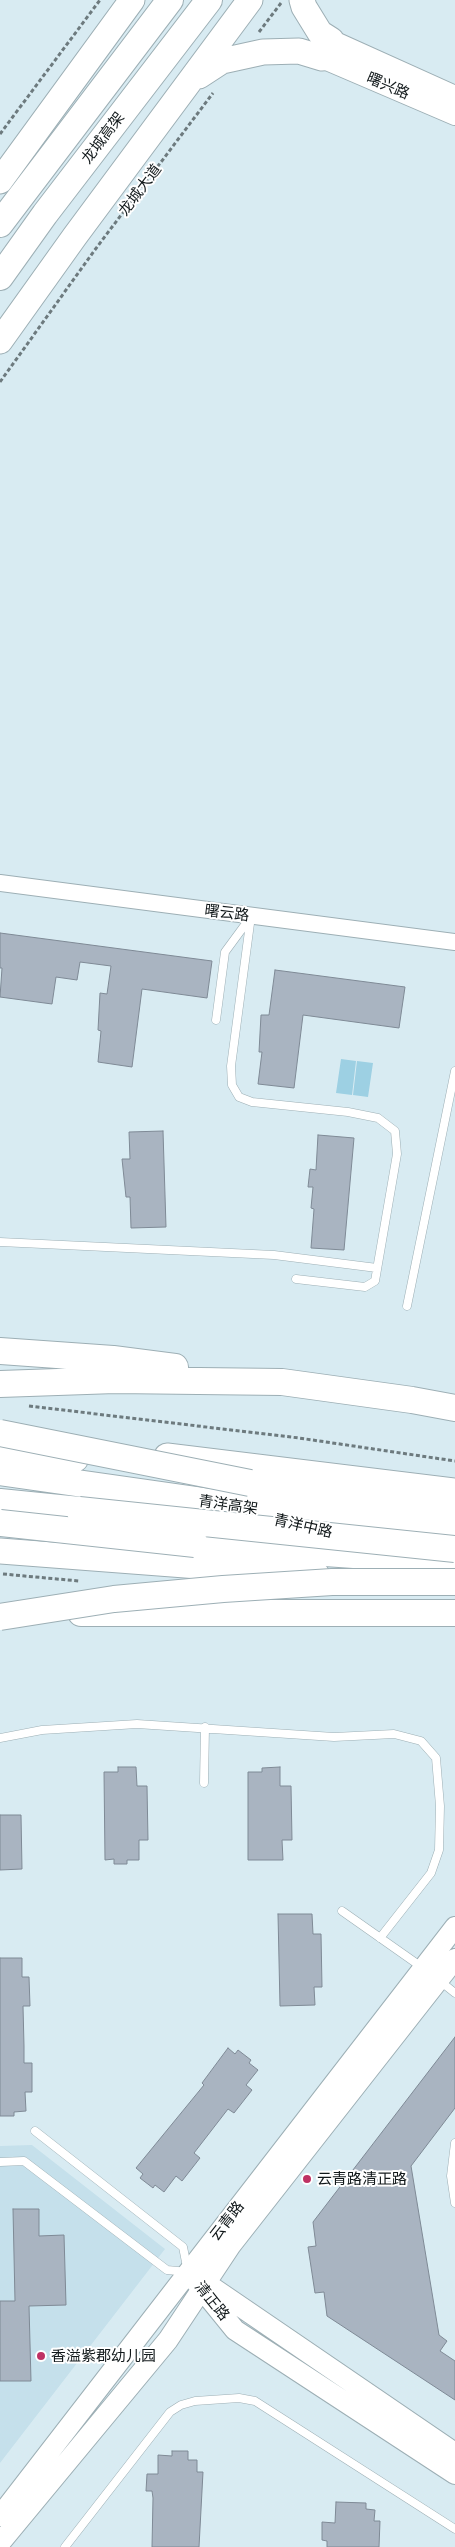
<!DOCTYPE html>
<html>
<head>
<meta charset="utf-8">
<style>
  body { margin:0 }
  canvas { display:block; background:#d8ebf2 }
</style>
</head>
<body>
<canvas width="455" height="2547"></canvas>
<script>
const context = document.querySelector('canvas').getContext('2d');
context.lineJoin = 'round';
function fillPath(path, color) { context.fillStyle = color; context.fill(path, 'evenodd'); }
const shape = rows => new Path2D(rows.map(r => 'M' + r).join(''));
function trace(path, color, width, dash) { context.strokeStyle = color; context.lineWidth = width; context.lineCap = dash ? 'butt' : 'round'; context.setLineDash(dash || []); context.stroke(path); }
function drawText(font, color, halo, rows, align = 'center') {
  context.font = font + ' "Golos Text","Noto Sans SC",sans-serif'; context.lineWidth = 4; context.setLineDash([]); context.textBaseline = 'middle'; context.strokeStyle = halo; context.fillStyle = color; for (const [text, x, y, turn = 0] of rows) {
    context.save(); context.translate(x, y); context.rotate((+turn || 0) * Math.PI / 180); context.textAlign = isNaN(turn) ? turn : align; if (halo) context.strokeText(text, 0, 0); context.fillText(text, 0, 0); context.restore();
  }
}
const built = shape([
  [32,2145,165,2249,0,2463,0,2146]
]);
const green = shape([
  [341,1059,356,1061,352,1095,336,1093],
  [357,1061,373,1063,368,1097,353,1095]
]);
const building = shape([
  [0,933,212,961,207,998,142,989,132,1067,98,1062,101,1031,98,1030,100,993,107,994,111,966,80,962,77,980,56,977,52,1004,0,997,2,968,0,968,0,933],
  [275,970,405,987,399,1028,303,1015,294,1088,258,1084,262,1052,259,1052,261,1015,269,1015,275,970],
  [163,1131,166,1227,131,1228,130,1197,126,1197,122,1159,130,1159,129,1132,163,1131],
  [318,1135,354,1138,344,1250,311,1248,314,1209,311,1208,313,1187,308,1187,310,1169,316,1170,318,1135],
  [118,1767,136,1767,137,1786,147,1786,148,1840,139,1840,139,1860,127,1860,127,1864,114,1864,114,1859,105,1860,104,1772,118,1772,118,1767],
  [280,1767,280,1786,291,1786,292,1840,282,1840,283,1860,248,1860,248,1772,262,1772,262,1768,280,1767],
  [0,1815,21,1815,22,1869,0,1870,0,1815],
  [278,1914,312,1914,313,1934,321,1934,322,1987,314,1987,315,2005,280,2006,278,1914],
  [0,1958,22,1958,22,1977,29,1977,30,2006,23,2006,24,2046,24,2063,32,2063,32,2092,25,2092,26,2111,14,2112,14,2116,0,2116,0,1958],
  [455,2037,455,2108,411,2166,439,2335,447,2341,440,2351,455,2361,455,2400,327,2316,324,2292,315,2293,308,2247,316,2246,313,2222,455,2037],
  [228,2048,235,2054,238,2050,251,2060,249,2063,258,2070,246,2085,252,2090,234,2113,228,2109,194,2153,200,2158,182,2181,176,2176,164,2192,155,2185,153,2188,140,2178,143,2174,136,2168,204,2085,202,2083,228,2048],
  [13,2209,39,2209,39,2236,64,2235,66,2305,29,2306,31,2381,0,2381,0,2301,15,2301,13,2209],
  [172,2451,188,2451,188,2460,197,2460,197,2472,203,2472,199,2547,152,2547,153,2498,152,2491,146,2491,147,2474,158,2474,158,2455,172,2456,172,2451],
  [336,2502,366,2503,366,2509,375,2510,374,2521,380,2521,379,2547,327,2547,327,2541,322,2540,322,2522,335,2523,336,2502]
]);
const path = shape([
  [259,32,281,3],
  [0,134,100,0],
  [0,382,94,251,213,93],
  [29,1406,299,1438,455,1461],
  [3,1574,79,1581]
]);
const service = shape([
  [251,916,231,1066,232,1085,239,1097,252,1102,348,1112,378,1118,395,1131,397,1154,375,1281,365,1287,296,1279],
  [216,1020,225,952,250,918],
  [0,1242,274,1255,377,1268],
  [407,1306,455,1071],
  [0,1738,42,1730,137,1724,334,1737,394,1734,421,1741,436,1758,440,1806,439,1850,431,1873,380,1938],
  [204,1783,205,1727],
  [342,1911,423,1968],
  [440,1981,455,1993],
  [455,2143,451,2176,455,2203],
  [0,2162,24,2161,167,2270,188,2272,183,2247,35,2131],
  [65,2547,170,2412,181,2405,195,2401,239,2398,255,2401,455,2529]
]);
const minor = shape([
  [0,883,455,942]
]);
const tertiary = shape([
  [331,40,455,96],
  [322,58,455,115],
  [203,2281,455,2453],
  [196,2282,235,2330,455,2474],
  [0,2516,455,1927],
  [0,2543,168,2340,231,2245,455,1959]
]);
const primary = shape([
  [302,0,304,7,320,33,331,40],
  [199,76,222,61,263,52,299,51,322,58],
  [0,181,132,0],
  [0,341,75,236,250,0],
  [167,1456,455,1491],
  [0,1551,317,1575]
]);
const trunk = shape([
  [0,224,170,0],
  [0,277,45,214,209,0],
  [0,1351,113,1359,175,1367],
  [0,1384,115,1380,282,1382,412,1400,455,1408],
  [0,1449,75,1459],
  [0,1472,455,1537],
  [228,1480,455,1512],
  [0,1502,79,1510],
  [195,1544,455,1562],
  [81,1613,455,1613]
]);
const trunkBridge = shape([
  [0,1433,250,1483],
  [79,1510,455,1549],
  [0,1523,195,1544],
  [0,1617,114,1599,223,1589,332,1582,455,1582]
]);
const markers = [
  [307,2179,5,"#bf3264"],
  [41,2356,5,"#bf3264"]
];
const streetNames = [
  ["曙兴路",388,86,23],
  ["龙城高架",103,138,-53],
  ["龙城大道",140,190,-53],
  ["曙云路",227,913,7],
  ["青洋高架",228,1505,8],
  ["青洋中路",303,1526,13],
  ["云青路",227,2221,-52],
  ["清正路",212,2301,51]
];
const poiNames = [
  ["云青路清正路",317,2179],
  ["香溢紫郡幼儿园",51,2356]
];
fillPath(built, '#c5e0eb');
fillPath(green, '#9dd0e3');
fillPath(building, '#a9b4c1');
trace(building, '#7f8a96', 1);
trace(service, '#9dafb5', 9);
trace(minor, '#9dafb5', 18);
trace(tertiary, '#9dafb5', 22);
trace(primary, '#9dafb5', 27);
trace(trunk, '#9dafb5', 28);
trace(path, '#6d7a7e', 3, [4, 2.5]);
trace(service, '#fff', 8);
trace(minor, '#fff', 16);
trace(tertiary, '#fff', 20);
trace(primary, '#fff', 25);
trace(trunk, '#fff', 26);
trace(trunkBridge, '#9dafb5', 28, []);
trace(trunkBridge, '#fff', 26);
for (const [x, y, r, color] of markers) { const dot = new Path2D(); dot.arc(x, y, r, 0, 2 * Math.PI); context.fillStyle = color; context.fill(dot); trace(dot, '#fff', 2); }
drawText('15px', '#11181a', '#fff', streetNames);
drawText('15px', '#11181a', '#fff', poiNames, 'left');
</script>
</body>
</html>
